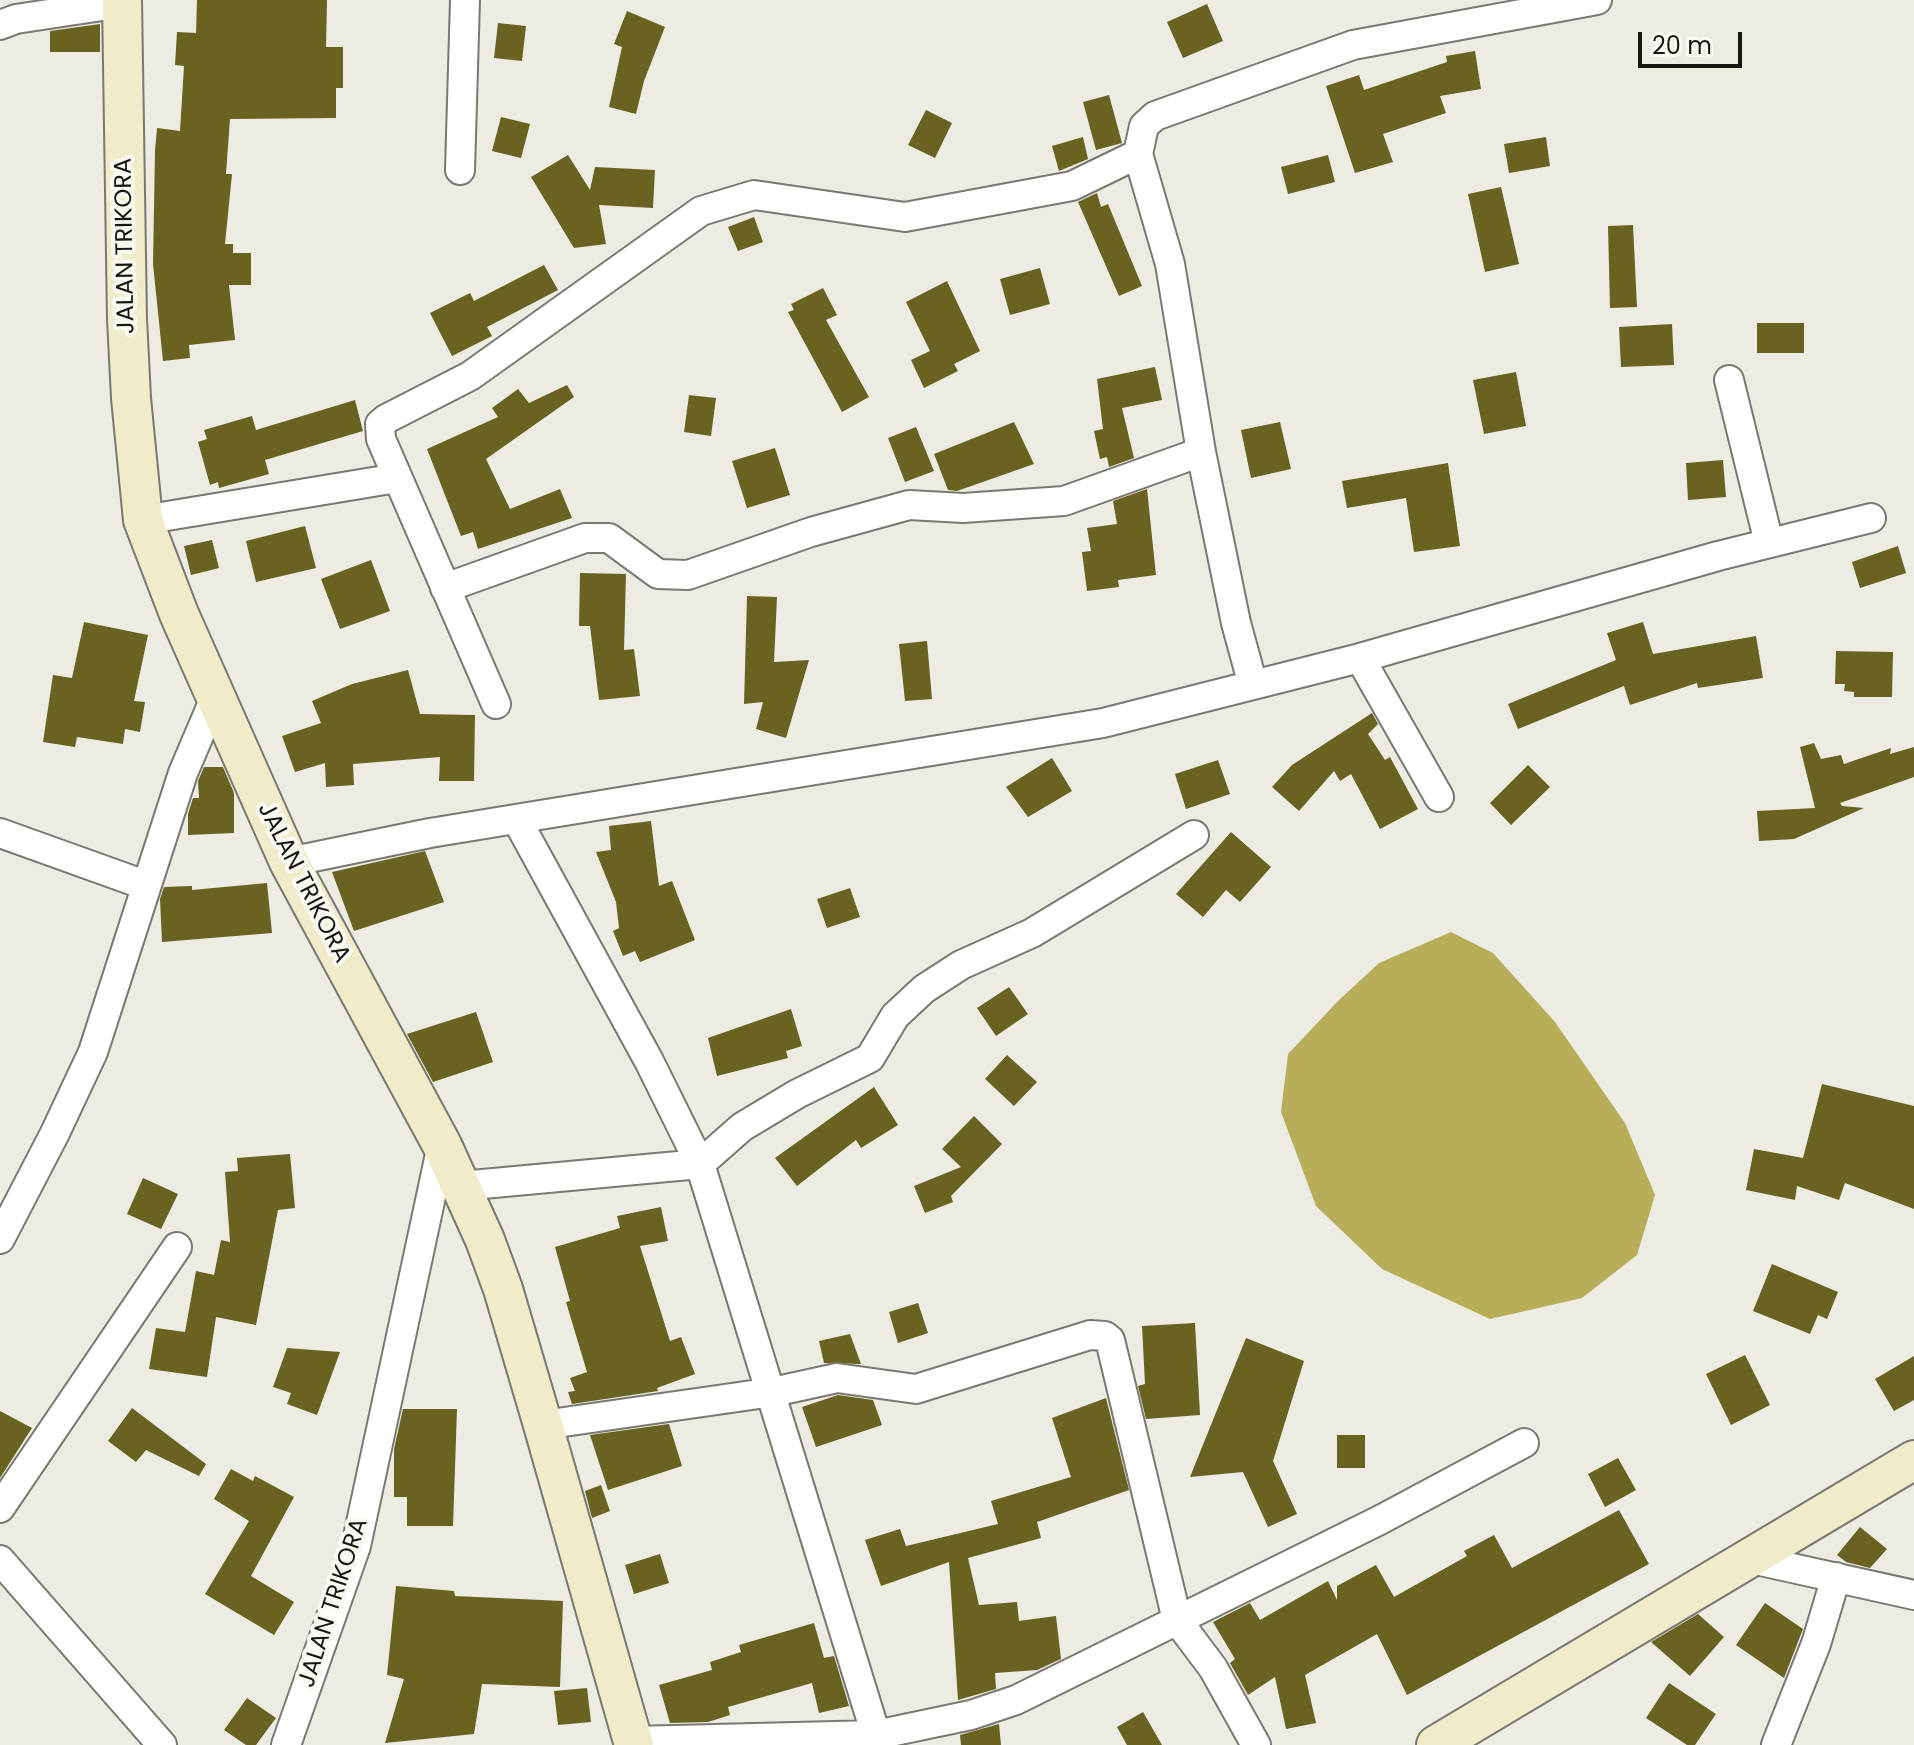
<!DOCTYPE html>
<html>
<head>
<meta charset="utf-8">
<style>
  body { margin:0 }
  #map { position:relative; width:1914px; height:1745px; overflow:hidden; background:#edece3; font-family:Poppins,sans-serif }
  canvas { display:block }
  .scale { position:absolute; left:1638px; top:32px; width:104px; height:36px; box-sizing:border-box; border:4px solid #161613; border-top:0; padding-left:10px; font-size:24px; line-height:28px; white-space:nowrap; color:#161613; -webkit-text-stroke:6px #faf9f1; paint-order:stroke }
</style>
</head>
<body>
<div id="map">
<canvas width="1914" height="1745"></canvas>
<div class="scale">20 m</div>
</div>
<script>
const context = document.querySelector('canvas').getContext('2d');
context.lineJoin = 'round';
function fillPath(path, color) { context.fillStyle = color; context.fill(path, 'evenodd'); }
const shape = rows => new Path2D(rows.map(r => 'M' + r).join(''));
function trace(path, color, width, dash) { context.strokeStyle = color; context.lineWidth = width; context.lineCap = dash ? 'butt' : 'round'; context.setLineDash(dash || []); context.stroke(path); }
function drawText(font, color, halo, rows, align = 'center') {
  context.font = font + ' Poppins,sans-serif'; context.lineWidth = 8; context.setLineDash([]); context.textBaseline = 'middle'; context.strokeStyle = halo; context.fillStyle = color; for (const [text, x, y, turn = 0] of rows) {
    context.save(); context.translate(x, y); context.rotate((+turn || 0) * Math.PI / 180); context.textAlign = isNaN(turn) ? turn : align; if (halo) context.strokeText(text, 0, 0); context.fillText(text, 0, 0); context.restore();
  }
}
const water = shape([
  [1451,932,1493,953,1555,1022,1625,1123,1655,1195,1637,1255,1582,1298,1490,1319,1382,1269,1316,1206,1281,1112,1288,1054,1338,1001,1379,963]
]);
const building = shape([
  [197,0,327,0,326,47,343,47,343,88,336,88,336,118,230,119,226,174,232,174,225,244,233,244,233,253,251,253,251,285,229,285,235,340,189,345,190,358,163,361,153,264,155,151,157,128,180,131,184,66,175,65,177,32,196,33],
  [1207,4,1223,41,1183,58,1167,22],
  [627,11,665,27,644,81,636,114,609,107,622,47,614,44],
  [498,23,526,26,522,61,494,58],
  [100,24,100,52,50,52,50,31],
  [1475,51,1481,89,1440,96,1446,113,1383,134,1393,162,1355,173,1326,86,1359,75,1364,90,1447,62,1446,56],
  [1109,95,1122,143,1096,150,1083,102],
  [926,110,952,123,935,158,908,145],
  [501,117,530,124,521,158,492,151],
  [1083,137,1088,159,1059,171,1052,146],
  [1546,137,1550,166,1509,173,1504,144],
  [568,155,590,190,595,167,655,170,653,208,599,205,606,244,574,248,531,177],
  [1328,155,1335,182,1288,194,1281,167],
  [1501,187,1519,264,1485,272,1468,194],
  [1097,193,1101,207,1108,204,1142,286,1119,296,1078,202],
  [754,217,763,242,738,251,728,227],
  [1633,225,1637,307,1610,308,1608,226],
  [544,265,558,290,487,327,492,336,452,356,430,313,470,293,474,301],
  [1040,268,1050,304,1010,315,1000,279],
  [947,281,980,351,954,364,958,371,924,388,911,360,930,351,906,302],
  [823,288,837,315,826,320,869,397,842,412,788,312,794,310,791,304],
  [1757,323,1804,323,1804,353,1757,353],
  [1672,324,1674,365,1621,367,1619,327],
  [1155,367,1162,400,1122,408,1134,458,1109,467,1107,457,1100,459,1094,431,1103,429,1097,379],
  [1516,372,1526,426,1484,434,1473,380],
  [567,385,574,397,486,459,510,509,560,489,572,518,478,549,473,532,461,536,427,449,498,417,492,408,518,389,529,403],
  [689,395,716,398,711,436,684,432],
  [355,400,363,431,265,460,269,474,219,488,218,482,210,485,198,442,207,439,204,430,252,416,256,430],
  [1014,422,1034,464,957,491,948,490,934,454],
  [1280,422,1291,469,1251,478,1241,430],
  [916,427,934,471,905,482,888,438],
  [775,448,790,495,747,508,732,461],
  [1723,460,1726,497,1688,500,1686,463],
  [1448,463,1460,546,1414,552,1406,498,1347,508,1342,481],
  [1147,489,1156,575,1118,580,1119,587,1087,591,1082,552,1091,551,1087,528,1117,524,1113,501],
  [305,526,316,568,256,582,246,541],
  [212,540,219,568,191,575,184,546],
  [1898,546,1906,573,1860,588,1852,562],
  [371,560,390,611,340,629,321,579],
  [580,573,626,574,624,650,634,649,640,696,599,700,590,626,579,626],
  [747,596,777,597,774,662,809,660,786,738,756,729,763,702,744,704],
  [84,622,148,635,134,701,145,702,140,732,125,729,123,744,77,737,75,747,43,742,53,675,72,678],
  [1643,622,1653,654,1756,636,1763,678,1698,688,1697,683,1630,705,1624,686,1518,729,1508,704,1616,660,1607,633],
  [927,641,932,699,905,701,899,644],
  [1836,651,1893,652,1892,697,1854,697,1854,692,1844,691,1845,684,1835,684],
  [408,670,420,714,475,715,474,781,439,781,440,757,353,764,354,785,326,787,325,763,295,772,282,736,321,723,312,701,352,684],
  [1372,713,1378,724,1368,734,1385,760,1390,757,1418,809,1380,829,1351,774,1340,781,1334,771,1299,811,1272,787,1292,765],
  [1814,743,1821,759,1841,755,1844,764,1891,748,1890,754,1914,747,1914,777,1840,803,1842,806,1864,808,1794,839,1759,841,1757,811,1815,808,1800,747],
  [1052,758,1072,791,1028,817,1006,787],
  [1218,760,1230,794,1186,809,1175,774],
  [1528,765,1550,787,1511,825,1490,803],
  [204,767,223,767,234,793,234,833,188,835,188,814,193,798,199,798,198,781],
  [651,821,659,886,672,881,695,940,640,962,635,951,623,956,613,931,619,928,616,902,596,852,611,850,609,826],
  [1231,832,1271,867,1240,902,1226,890,1203,917,1176,894],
  [425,851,444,902,354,931,332,872],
  [267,883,272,933,162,942,160,899,164,887,192,886,192,890],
  [850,888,860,917,827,928,817,899],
  [1009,987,1028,1014,996,1036,977,1008],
  [791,1009,802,1046,786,1051,788,1058,717,1076,708,1038],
  [476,1012,493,1062,433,1082,407,1034],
  [1007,1055,1037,1082,1014,1106,985,1079],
  [1822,1084,1914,1106,1914,1209,1845,1183,1839,1200,1797,1186,1795,1200,1746,1190,1754,1149,1803,1158],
  [874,1087,898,1125,861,1148,856,1140,797,1186,775,1158],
  [974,1116,1002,1144,951,1196,953,1202,925,1213,914,1186,961,1167,942,1149],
  [290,1154,295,1208,278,1210,256,1325,216,1317,207,1377,149,1369,156,1328,185,1332,196,1271,214,1275,221,1240,230,1242,225,1172,238,1171,237,1158],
  [143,1178,178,1194,161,1229,127,1214],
  [661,1207,668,1241,640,1246,670,1341,681,1337,695,1374,657,1388,658,1391,572,1404,568,1392,575,1391,570,1378,587,1372,566,1302,570,1301,555,1247,620,1228,617,1216],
  [1772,1264,1838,1292,1827,1319,1818,1315,1810,1334,1753,1311],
  [918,1303,928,1333,898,1343,889,1312],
  [1195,1323,1200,1415,1146,1419,1138,1386,1145,1384,1142,1326],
  [850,1334,861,1364,824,1363,819,1341],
  [1246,1338,1304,1361,1273,1461,1297,1514,1268,1527,1243,1472,1190,1477],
  [287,1348,340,1352,317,1415,287,1404,291,1393,273,1387],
  [1745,1355,1770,1405,1731,1425,1706,1374],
  [1914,1356,1914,1400,1894,1411,1875,1379],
  [838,1395,873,1400,882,1425,816,1447,802,1407],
  [1106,1398,1129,1490,1037,1522,1041,1538,968,1558,979,1605,1017,1602,1019,1621,1056,1616,1061,1659,1037,1670,995,1673,996,1689,958,1700,949,1562,881,1586,865,1540,900,1529,906,1546,998,1524,991,1501,1071,1477,1052,1418],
  [132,1408,206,1464,199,1476,146,1450,136,1462,108,1441],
  [403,1409,457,1409,453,1526,407,1526,407,1497,394,1497,394,1449],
  [0,1411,32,1428,0,1478],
  [669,1424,682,1466,608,1490,590,1435],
  [1337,1435,1365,1435,1365,1468,1337,1468],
  [1618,1458,1636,1490,1605,1507,1588,1474],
  [231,1469,253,1481,255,1476,294,1497,251,1576,294,1602,274,1635,205,1594,249,1521,214,1499],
  [601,1485,610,1511,592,1518,585,1491],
  [1619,1510,1649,1564,1407,1695,1377,1634,1305,1675,1316,1723,1286,1729,1275,1677,1248,1695,1230,1663,1235,1659,1213,1622,1250,1603,1260,1620,1328,1581,1337,1600,1337,1586,1376,1565,1394,1597,1467,1556,1464,1551,1494,1535,1512,1568],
  [1860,1527,1887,1549,1870,1568,1846,1562,1837,1555],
  [660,1554,669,1583,634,1594,625,1565],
  [396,1586,454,1591,455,1596,563,1601,560,1687,482,1684,474,1734,385,1743,404,1679,387,1675],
  [1765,1603,1803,1629,1784,1678,1736,1645],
  [1698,1614,1724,1637,1690,1676,1651,1642],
  [814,1623,824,1658,834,1656,849,1706,819,1713,812,1683,728,1707,730,1715,708,1722,670,1723,659,1685,712,1670,710,1662,741,1652,739,1645],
  [1669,1683,1716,1714,1695,1745,1687,1745,1646,1718],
  [587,1688,591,1722,558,1725,554,1691],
  [247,1698,276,1718,256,1745,246,1745,224,1730],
  [1143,1712,1162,1745,1127,1745,1117,1727],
  [999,1724,1001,1745,961,1745,960,1735]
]);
const street = shape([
  [0,25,16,19,122,3],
  [460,170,465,0],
  [1729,380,1769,543],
  [143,520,397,478],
  [445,588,585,538,609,538,658,574,688,575,811,532,909,505,963,508,1064,501,1201,452],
  [1360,658,1439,797],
  [1253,685,1236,623,1201,452,1170,264,1138,154,1144,126,1155,116,1353,45,1597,0],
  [496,704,381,439,380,424,386,419,470,376,701,211,754,195,905,217,1072,186,1138,154],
  [517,820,649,1061,700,1164,876,1735],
  [0,833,145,885],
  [289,862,430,833,1103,723,1360,658,1718,556,1871,518],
  [461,1186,700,1164,742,1127,797,1094,870,1058,895,1016,924,989,961,965,1032,933,1194,835],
  [0,1239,55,1133,93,1052,183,773,215,698],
  [543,1425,773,1392,837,1378,916,1389,1090,1335,1105,1336,1110,1340,1177,1620,1213,1668,1256,1745],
  [0,1508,177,1247],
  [1747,1558,1914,1595],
  [0,1560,162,1745],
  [633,1741,876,1735,971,1715,1016,1700,1380,1520,1524,1443],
  [286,1745,356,1546,442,1145],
  [1776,1745,1816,1644,1836,1577]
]);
const secondary = shape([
  [122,0,127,319,131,398,143,520,179,614,289,862,442,1145,485,1240,503,1289,543,1425,634,1745],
  [1436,1745,1914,1460]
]);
const streetNames = [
  ["JALAN TRIKORA",126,246,-91],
  ["JALAN TRIKORA",303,883,63],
  ["JALAN TRIKORA",334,1603,-72]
];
fillPath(water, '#b8ae5a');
fillPath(building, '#696220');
trace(street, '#797871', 32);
trace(secondary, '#797871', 42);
trace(street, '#fff', 28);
trace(secondary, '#f0ecca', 38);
drawText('24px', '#161613', '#faf9f1', streetNames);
</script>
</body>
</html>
